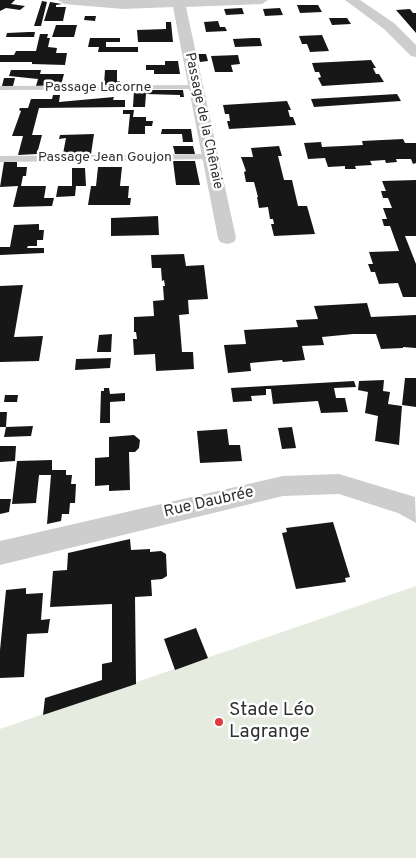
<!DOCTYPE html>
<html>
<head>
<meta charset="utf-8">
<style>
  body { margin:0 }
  canvas { display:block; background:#fff }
</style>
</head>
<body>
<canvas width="416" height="858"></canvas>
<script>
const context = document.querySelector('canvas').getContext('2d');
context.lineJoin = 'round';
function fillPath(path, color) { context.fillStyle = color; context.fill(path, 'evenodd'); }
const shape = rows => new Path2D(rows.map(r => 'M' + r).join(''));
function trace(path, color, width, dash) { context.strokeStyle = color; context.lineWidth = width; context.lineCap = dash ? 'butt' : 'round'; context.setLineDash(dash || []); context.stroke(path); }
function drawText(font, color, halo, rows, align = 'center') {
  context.font = font + ' Overpass,sans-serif'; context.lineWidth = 5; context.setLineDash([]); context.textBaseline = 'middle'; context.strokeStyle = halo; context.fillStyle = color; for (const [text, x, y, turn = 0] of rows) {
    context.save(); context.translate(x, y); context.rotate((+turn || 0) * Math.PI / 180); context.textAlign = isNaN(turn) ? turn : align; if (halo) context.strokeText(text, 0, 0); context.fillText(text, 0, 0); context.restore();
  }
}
const green = shape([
  [416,586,416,858,0,858,0,729]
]);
const building = shape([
  [0,0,15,0,11,4,25,6,20,10,6,8,0,11],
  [42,1,47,2,41,26,34,26],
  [50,2,62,4,56,5,56,7,66,7,63,21,44,21],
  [297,5,318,5,322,12,300,13],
  [242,8,244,14,226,15,224,9],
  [280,8,283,15,265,16,263,9],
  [410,9,413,13,416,13,416,33,396,10],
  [85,16,96,16,95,21,84,20],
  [329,18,347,18,351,24,332,25],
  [218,21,220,27,225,27,227,31,206,32,204,22],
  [166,22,171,22,173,42,138,42,137,30,166,29],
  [56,25,77,25,74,37,52,37],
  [29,32,35,32,34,37,6,37,7,33],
  [40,34,48,34,47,38,50,38,48,47,57,48,56,53,67,53,65,65,32,64,32,62,0,62,0,55,14,55,16,51,36,51],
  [322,35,329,51,310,52,307,44,302,44,299,36],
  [90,38,120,38,120,42,106,42,106,47,138,47,138,52,98,52,99,47,88,47],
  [252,38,260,38,262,46,235,47,233,39],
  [198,54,206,54,208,61,200,62],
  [238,55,240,64,231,65,233,72,215,72,211,56],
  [371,60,376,68,373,68,376,74,379,74,384,82,322,86,318,78,321,77,319,72,315,72,312,63],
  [165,61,178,61,180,74,154,74,154,70,146,70,146,65,165,65],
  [11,70,41,70,40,74,64,74,61,85,36,86,38,79,9,76],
  [105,70,117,70,117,81,120,81,120,85,104,85],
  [4,78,15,78,13,86,2,86],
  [134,90,183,90,184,97,180,97,180,95,146,94,145,107,133,107],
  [397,94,401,101,314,107,311,99],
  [53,95,60,95,59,102,114,97,113,100,125,100,125,107,39,108,32,135,42,135,37,154,18,155,23,136,12,136,21,111,19,110,20,108,28,108,31,99,52,99],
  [287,101,291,110,288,110,290,117,293,117,296,125,229,129,227,121,230,121,229,114,225,114,223,105],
  [123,110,134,110,133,117,146,117,146,121,153,121,152,126,145,126,145,134,128,134,130,114,123,114],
  [162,129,191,129,193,142,183,142,182,134,161,134],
  [94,134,91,154,63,154,66,138,59,139,60,135],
  [403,139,405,143,416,143,416,163,413,164,411,159,396,159,397,162,386,163,385,160,370,161,372,165,355,166,356,169,345,169,345,166,328,167,325,158,308,159,304,143,321,142,322,147,363,145,362,141],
  [173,146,193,146,195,154,175,154],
  [279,146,282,156,278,156,284,180,292,180,298,206,307,206,315,234,274,236,271,224,274,224,273,219,270,219,268,207,259,208,257,197,258,197,254,182,246,182,244,172,246,171,241,157,253,157,251,148],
  [173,161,195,161,200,185,176,185],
  [4,162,17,162,17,167,27,167,26,176,23,176,21,186,46,186,44,198,54,198,52,206,13,207,18,186,0,187],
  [98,167,122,167,120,186,129,186,128,198,131,198,130,205,88,205,91,186,96,186],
  [72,168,85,168,86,186,76,186,75,196,56,197,58,186,72,186],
  [416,180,416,236,405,236,416,264,416,297,403,297,398,283,379,284,375,272,371,272,368,264,373,264,369,252,399,251,390,226,384,226,382,219,387,219,383,208,392,208,388,198,383,198,381,191,386,191,382,181],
  [158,216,159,235,111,236,111,218],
  [39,224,39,230,44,230,43,240,37,240,37,246,28,246,27,248,44,248,44,253,0,255,0,247,10,247,14,225],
  [184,254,186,266,204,265,208,299,188,300,189,314,179,315,182,352,193,352,194,369,156,371,155,354,134,355,133,339,137,339,136,332,134,332,134,317,154,316,153,301,164,300,163,286,165,286,164,280,162,281,161,268,152,268,151,255],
  [23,285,14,337,43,336,39,361,0,362,0,286],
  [367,303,371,317,416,315,416,348,403,347,403,348,381,349,376,334,353,334,322,337,324,345,302,346,305,360,283,362,282,360,250,363,251,371,228,373,224,345,246,344,244,330,298,327,296,320,318,319,314,306],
  [112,334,111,352,97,352,99,335],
  [111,358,110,368,75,370,76,359],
  [405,378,416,378,416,407,402,405],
  [384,380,383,391,390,392,388,404,402,406,399,445,375,441,378,416,365,413,368,392,358,390,359,381],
  [354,381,356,387,334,388,336,398,345,398,348,412,321,413,318,401,273,404,271,389,266,389,266,395,251,396,252,401,233,402,231,388],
  [104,388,109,388,110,394,125,393,125,401,110,402,110,423,100,423,101,391,104,391],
  [5,395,18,395,17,402,4,402],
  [0,412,7,412,6,427,0,427],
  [33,426,31,436,4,437,6,427],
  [292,427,296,448,282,449,278,428],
  [227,429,229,445,240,445,242,461,200,463,197,431],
  [134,435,140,440,139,448,135,452,129,452,130,490,109,491,109,485,95,486,95,458,109,457,109,437],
  [0,446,16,446,15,461,0,462],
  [52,460,52,470,66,470,66,475,72,475,71,484,76,484,75,503,70,503,69,514,62,514,61,521,47,524,51,475,39,475,36,503,12,504,17,461],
  [0,499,11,499,9,512,0,514],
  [333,522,350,577,345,578,346,582,296,589,282,533,287,532,286,528],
  [130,539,131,550,150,549,150,552,161,551,166,554,167,576,162,579,151,580,152,596,135,597,136,684,43,715,45,698,102,680,102,664,112,662,112,604,50,607,53,571,67,570,68,553],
  [26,588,26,594,43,593,41,620,50,619,48,633,27,634,24,677,0,678,0,650,6,590],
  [196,628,208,658,175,670,164,639]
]);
const lane = shape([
  [199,85,200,87,196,89,0,90,0,86,199,85],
  [210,154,213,155,213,159,0,162,0,156,210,154]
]);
const street = shape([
  [58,0,268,0,262,4,186,7,236,238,234,242,227,244,220,242,218,238,173,7,123,9,64,4,58,0],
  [345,0,360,0,394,23,416,45,416,57,411,56,384,29,345,0],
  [339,474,415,497,416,523,398,513,339,494,283,496,0,565,0,541,283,476,339,474]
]);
const markers = [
  [219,722,5,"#df3a3e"]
];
const farStreetnames = [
  ["Passage Lacorne",98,88],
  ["Passage de la Chênaie",203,121,78],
  ["Passage Jean Goujon",105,158]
];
const streetNames = [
  ["Rue Daubrée",209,503,-13]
];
const nearPoinames = [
  ["Stade Léo",229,711],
  ["Lagrange",229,733]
];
fillPath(green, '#e5ecdf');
fillPath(building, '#171717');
fillPath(lane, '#cdcdcd');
fillPath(street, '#cdcdcd');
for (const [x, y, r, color] of markers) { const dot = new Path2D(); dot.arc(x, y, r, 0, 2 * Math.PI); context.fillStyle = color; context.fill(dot); trace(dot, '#fff', 2); }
drawText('14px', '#303030', '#fff', farStreetnames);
drawText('16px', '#303030', '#fff', streetNames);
drawText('19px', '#303030', '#fff', nearPoinames, 'left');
</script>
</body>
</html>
